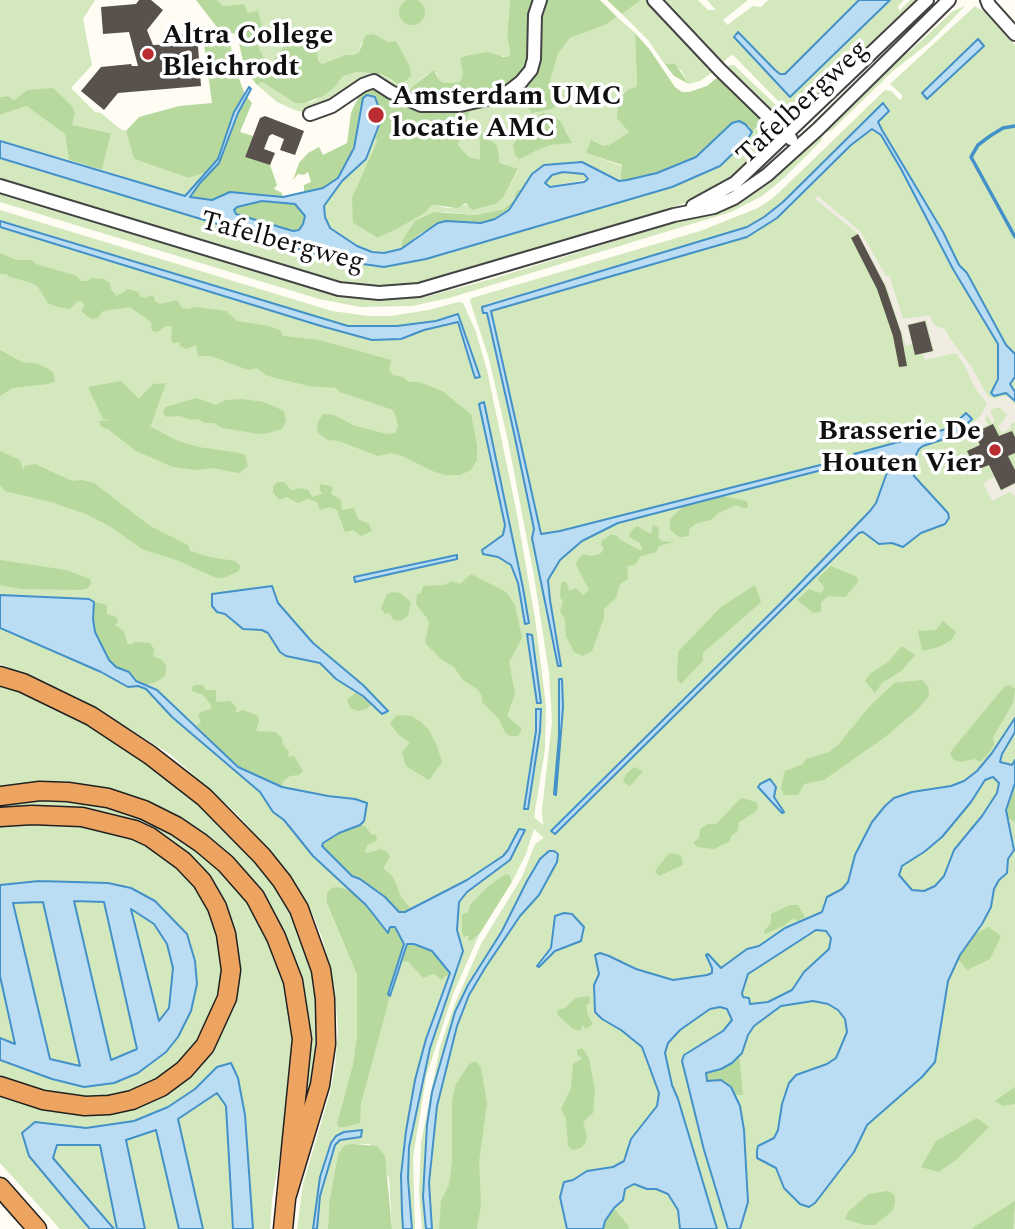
<!DOCTYPE html>
<html>
<head>
<meta charset="utf-8">
<style>
  body { margin:0 }
  canvas { display:block; background:#fefcf3 }
</style>
</head>
<body>
<canvas width="1015" height="1229"></canvas>
<script>
const context = document.querySelector('canvas').getContext('2d');
context.lineJoin = 'round';
function fillPath(path, color) { context.fillStyle = color; context.fill(path, 'evenodd'); }
const shape = rows => new Path2D(rows.map(r => 'M' + r).join(''));
function trace(path, color, width, dash) { context.strokeStyle = color; context.lineWidth = width; context.lineCap = dash ? 'butt' : 'round'; context.setLineDash(dash || []); context.stroke(path); }
function drawText(font, color, halo, rows, align = 'center') {
  context.font = font + ' Spectral,serif'; context.lineWidth = 7; context.setLineDash([]); context.textBaseline = 'middle'; context.strokeStyle = halo; context.fillStyle = color; for (const [text, x, y, turn = 0] of rows) {
    context.save(); context.translate(x, y); context.rotate((+turn || 0) * Math.PI / 180); context.textAlign = isNaN(turn) ? turn : align; if (halo) context.strokeText(text, 0, 0); context.fillText(text, 0, 0); context.restore();
  }
}
const green = shape([
  [0,0,95,0,83,19,92,65,71,88,95,112,101,113,120,129,126,131,134,159,187,178,207,172,185,196,102,170,111,133,72,125,54,89,27,90,14,100,8,96,0,97],
  [217,0,510,0,507,36,510,51,509,56,460,59,463,75,460,82,444,83,439,80,436,72,429,73,413,86,406,96,380,78,307,112,297,111,277,102,257,85,262,82,295,103,305,103,314,101,335,87,343,76,357,72,381,74,392,81,388,42,374,34,361,44,359,52,354,55,345,55,322,64,318,60,317,48,307,35,299,35,283,47,271,63,263,57,257,43,264,33,259,17,248,13,244,4,223,6],
  [641,0,646,0,714,71,700,81,689,84,681,70,670,63,664,63,648,40,622,14],
  [662,0,698,0,708,10,716,10,707,0,748,0,723,20,727,25,753,6,761,7,768,0,859,0,785,74,780,74,760,54,734,36,790,97,890,0,904,0,898,6,899,11,910,0,922,0,807,112,784,107,734,56,731,55,721,64],
  [965,6,930,42,893,71,831,131,827,132,823,130,900,55,909,52,953,11],
  [975,6,989,15,1015,45,1015,1229,422,1229,419,1191,421,1143,440,1047,454,1006,481,944,522,877,535,844,544,838,534,829,526,854,512,882,510,875,487,887,470,905,468,912,462,914,462,932,471,941,480,933,453,994,426,1077,413,1158,415,1229,412,1229,408,1179,409,1147,430,1048,463,951,457,930,459,902,467,892,510,860,524,835,512,843,503,856,467,880,405,913,322,846,364,821,367,803,355,799,299,791,264,781,208,737,158,690,136,681,88,599,0,595,0,227,321,326,372,340,401,339,424,330,458,322,458,314,436,321,397,326,348,326,0,221,0,210,332,311,368,316,391,316,429,310,458,302,463,303,476,332,487,370,516,509,535,618,546,706,545,749,534,817,543,825,542,810,552,722,549,673,534,576,508,441,489,359,470,301,472,298,700,231,758,208,773,198,792,180,885,90,891,91,900,100,903,96,890,84],
  [883,104,889,111,872,129,851,145,789,207,747,237,485,313,482,307,487,304,747,227,764,217,783,202],
  [617,17,635,33,637,87,629,132,609,145,586,153,622,166,620,181,582,162,544,165,532,174,521,191,517,190,514,200,504,209,476,215,443,212,403,239,401,249,384,253,372,252,357,246,330,228,325,217,324,206,342,181,366,159,375,137,377,141,357,187,353,223,376,238,399,228,425,213,432,205,448,208,503,198,518,170,500,163,500,160,479,131,480,161,469,157,458,145,471,108,506,100,526,104,555,88,550,81,558,54,570,38,605,25],
  [552,114,568,134,533,153,513,145,530,120],
  [730,65,734,65,783,112,801,116,790,120,773,114,726,68],
  [26,106,65,134,69,160,0,141,0,115],
  [762,121,770,137,761,157,702,198,431,281,398,287,363,288,339,284,0,179,0,158,316,254,349,262,384,267,426,259,672,187,720,166,746,140],
  [819,134,822,137,821,141,783,179,762,196,731,212,449,298,412,306,360,307,319,299,0,202,0,194,349,298,403,299,429,296,495,278,731,205,768,182],
  [563,172,584,174,588,179,550,187,545,183,552,175],
  [0,628,101,672,127,687,138,686,146,689,172,717,260,792,273,812,284,820,313,856,349,890,338,887,327,895,327,905,357,975,357,1036,353,1064,337,1123,359,1123,361,1104,385,1013,401,961,408,962,423,978,434,974,441,980,450,973,426,1039,415,1080,406,1131,401,1175,403,1229,392,1229,389,1178,370,1144,354,1144,338,1154,329,1203,328,1229,317,1229,320,1196,335,1145,340,1140,358,1138,361,1130,336,1136,320,1177,313,1229,297,1229,303,1184,330,1093,335,1067,338,1032,335,991,322,937,309,906,285,868,237,814,170,754,81,699,0,664],
  [0,679,56,702,194,791,279,883,310,945,324,1038,311,1112,293,1084,272,1199,270,1229,60,1229,0,1163]
]);
const forest = shape([
  '399 12a13 13 0 1 1 26 0a13 13 0 1 1-26 0Z',
  [196,0,217,0,223,6,244,4,248,13,258,11,264,33,257,43,263,57,271,63,290,38,299,35,307,35,317,48,318,60,322,64,345,55,354,55,359,52,366,35,374,34,388,42,396,41,409,65,411,76,401,85,381,74,357,72,343,76,335,87,323,96,305,103,295,103,262,82,257,85,245,70,237,34,225,32,216,26],
  [510,0,535,0,529,58,527,67,509,86,483,96,434,103,406,96,413,86,434,70,439,80,444,83,460,82,463,75,460,59,465,56,488,52,503,57,509,56,510,51,507,36],
  [546,0,600,0,617,17,605,25,570,38,558,54,550,81,562,94,558,104,552,109,532,113,526,104,506,100,530,79,540,16],
  [607,0,641,0,622,14],
  [635,33,650,50,675,87,682,92,689,92,707,86,719,76,762,121,752,132,749,126,732,123,696,157,657,173,620,181,622,165,586,153,591,140,603,146,609,145,629,132,617,118,618,105,622,96,629,89,637,87],
  [226,41,230,41,234,65,245,95,234,112,218,159,207,172,188,178,134,159,126,131,139,117,179,106,212,103,204,44,226,45],
  [664,63,675,64,689,84,674,76],
  [53,88,71,105,75,113,72,125,111,133,102,170,69,160,65,134,26,106,0,115,0,97,8,96,14,100,27,90],
  [370,90,377,90,399,104,409,107,445,111,471,108,458,145,469,157,480,160,479,130,497,146,500,163,518,169,503,198,495,204,472,210,466,203,458,208,432,205,425,213,399,228,377,238,353,223,352,198,377,141,375,137,380,125,363,98,356,139,348,161,338,178,323,188,304,193,304,185,311,182,308,172,304,175,298,174,293,180,299,163,308,153,319,147,323,155,347,143,351,113,355,104,361,93],
  [247,97,252,103,240,132,253,136,245,157,270,165,277,185,274,189,282,193,283,197,230,192,212,200,190,197,200,183,219,163,238,113],
  [543,113,552,114,560,121,572,143,549,145,519,159,515,155,513,145,530,120],
  [517,189,521,191,517,200,509,210,495,219,482,223,446,221,421,233,401,249,403,239,415,221,434,212,476,215,504,209,514,200],
  [263,201,295,204,305,216,303,224,299,230,293,231,236,214,234,210,237,207],
  [0,253,16,260,32,260,36,264,77,276,81,281,87,281,91,278,103,279,110,283,111,290,117,296,128,289,138,292,140,296,145,298,153,295,155,301,160,304,177,300,182,308,188,309,194,307,226,311,237,321,269,326,280,330,283,336,319,340,391,360,389,369,393,375,403,377,409,382,419,382,442,391,471,414,477,446,477,460,471,470,460,475,447,475,437,473,400,455,391,453,378,456,339,441,328,440,318,433,317,424,323,414,334,415,355,426,387,434,395,433,398,427,396,417,393,410,340,392,336,388,309,386,275,378,266,375,257,368,248,370,211,356,198,356,196,345,186,349,180,346,179,342,173,343,171,340,172,326,166,326,157,332,152,331,151,322,130,307,103,311,98,318,91,319,81,311,84,307,83,302,78,301,70,309,58,307,48,303,38,287,32,283,10,277,6,274,0,274],
  [0,350,22,362,39,364,53,372,55,381,48,384,12,388,0,396],
  [121,381,139,399,153,384,166,383,151,425,149,426,178,441,198,447,240,453,245,455,248,466,239,473,212,468,198,470,173,467,136,451,108,429,101,427,99,421,111,420,103,419,88,387],
  [197,398,216,405,225,400,242,399,264,402,284,411,286,420,282,429,264,434,253,433,222,428,214,423,205,423,198,419,191,420,179,416,167,417,163,413,165,407],
  [0,451,20,460,23,470,25,466,35,464,72,481,82,480,94,483,150,526,188,545,190,551,209,557,235,561,240,566,239,571,223,578,216,578,179,561,142,549,111,527,86,514,51,502,5,491,0,485],
  [278,482,284,482,291,490,301,488,308,490,312,497,322,494,319,488,321,484,333,487,331,494,341,500,342,510,354,508,358,519,369,524,372,531,361,536,353,530,345,532,337,510,330,507,320,510,317,502,311,500,307,499,298,503,287,497,279,500,273,492,273,486],
  [722,496,747,501,748,505,747,508,743,508,736,505,718,513,711,520,697,523,689,529,689,535,685,537,679,537,670,530,670,519,684,506],
  [653,525,659,528,658,537,661,541,673,542,659,546,656,552,641,556,635,565,627,566,628,579,620,584,616,598,604,609,604,618,592,651,583,656,574,652,566,636,565,619,560,611,563,602,560,597,561,584,564,581,567,583,569,591,576,588,583,595,589,590,578,569,576,564,579,558,583,554,591,556,600,554,604,549,601,544,602,541,611,534,617,536,619,539,639,550,643,550,639,542,629,537,630,532,637,526,651,534],
  [0,560,66,570,90,579,91,583,88,588,80,590,22,589,0,585],
  [831,566,857,577,858,582,845,597,829,596,821,602,821,612,813,613,797,600,809,589,820,593,823,591,825,588,818,580,819,577],
  [471,574,506,592,515,605,522,638,509,662,515,694,507,716,522,729,518,736,510,736,505,732,498,718,482,702,482,696,477,689,463,680,454,667,441,659,425,643,429,623,427,618,416,604,417,595,421,593,423,586,445,585,452,581,460,584],
  [755,585,761,602,703,653,703,661,681,684,677,679,678,652,721,607],
  [394,592,400,593,411,602,408,616,400,621,394,620,389,613,385,614,381,608,387,594],
  [94,602,107,605,107,614,116,617,118,621,115,625,124,631,127,643,130,645,135,642,150,643,154,649,153,656,162,660,166,665,165,676,156,682,146,685,136,681,129,672,116,667,109,660,95,632,93,619],
  [943,621,956,632,951,640,939,647,922,651,918,631,936,630],
  [902,646,915,655,901,671,882,683,875,693,865,681,871,673,888,662],
  [922,680,928,686,929,696,916,711,885,737,824,780,804,784,798,795,784,795,781,788,785,771,803,764,806,759,829,752,838,745,869,707,894,683],
  [195,685,203,685,205,690,216,690,216,702,230,701,236,707,236,713,243,710,258,716,259,721,256,731,275,732,282,738,283,745,289,751,288,757,294,756,303,771,299,775,290,776,283,781,282,787,238,767,197,726,201,722,198,716,201,712,211,709,211,705,203,695,192,691,192,687],
  [1010,685,1015,689,1013,703,993,737,994,745,987,755,980,762,975,759,960,762,954,760,950,754,952,750,1005,686],
  [356,692,371,705,366,709,358,711,350,708,347,700],
  [397,715,411,716,421,722,429,730,437,746,442,762,429,780,406,766,402,752,410,743,397,733,390,723],
  [634,767,643,771,630,786,623,782,626,774],
  [1015,784,1015,822,1008,818,1006,810],
  [741,798,756,802,758,807,755,812,739,822,738,831,732,835,729,842,714,849,697,847,693,843,699,838,700,829,708,824,716,824],
  [360,825,365,826,371,834,376,835,377,841,367,845,365,852,368,853,380,849,387,852,390,857,383,868,393,877,401,897,411,909,405,913,399,912,385,897,360,879,352,877,322,846,323,843,345,830],
  [669,853,681,855,683,865,659,876,655,871],
  [506,874,510,875,512,882,480,933,471,941,468,940,468,936,464,937,462,932,462,914,468,912,470,905,487,887],
  [338,887,349,890,366,905,387,932,390,927,395,927,404,943,388,994,390,996,361,1104,360,1123,345,1127,339,1127,337,1123,353,1064,357,1036,357,975,327,904,327,894,331,888],
  [790,905,798,905,805,917,797,921,794,918,783,926,765,934,764,931,771,923,771,914],
  [988,927,1001,936,990,959,967,970,958,959,972,936],
  [407,944,414,944,432,951,450,973,441,980,434,974,423,978,408,962,401,961],
  [589,996,590,1002,586,1005,588,1016,592,1022,592,1025,586,1029,583,1025,580,1031,573,1029,558,1015,557,1010,565,1008,575,998],
  [582,1048,589,1058,590,1064,595,1091,593,1113,583,1122,587,1137,585,1143,581,1148,573,1150,568,1146,566,1119,561,1109,571,1089,573,1064,582,1059,577,1054,577,1050],
  [739,1055,743,1095,735,1095,707,1082,706,1073],
  [476,1061,481,1068,487,1103,479,1162,481,1205,477,1229,439,1229,441,1201,449,1185,452,1162,452,1100,456,1084,469,1064],
  [1015,1087,1015,1104,1003,1106,995,1101],
  [977,1118,989,1127,956,1160,938,1172,921,1167,936,1141],
  [354,1144,377,1146,385,1156,392,1229,328,1229,329,1203,338,1154,345,1145],
  [887,1191,892,1193,895,1197,895,1204,892,1211,880,1221,875,1225,864,1225,845,1219,848,1212,869,1194],
  [1015,1201,1013,1229,972,1229,977,1225],
  [614,1208,629,1227,628,1229,603,1229,605,1221]
]);
const plaza = shape([
  [818,196,861,232,886,276,889,275,903,319,929,315,935,326,945,329,949,337,971,366,987,395,994,399,1002,396,1009,397,1015,405,1015,422,1011,424,1010,429,1002,433,998,427,1007,415,999,407,990,410,995,422,992,423,987,415,985,419,988,425,973,432,970,426,981,415,987,403,976,390,964,365,956,353,925,360,923,354,934,351,926,320,907,325,912,344,906,346,886,285,858,234,815,199],
  [994,477,1001,491,1015,484,1015,496,1010,492,992,501,983,483]
]);
const water = shape([
  [859,0,890,0,790,97,734,37,738,32,775,70,780,74,785,74,859,0],
  [978,39,984,46,927,99,922,93,978,39],
  [249,87,251,89,238,113,219,163,200,183,190,197,212,200,230,192,283,197,323,188,338,178,354,148,363,98,367,95,375,97,382,117,366,159,342,181,324,206,325,217,330,228,357,246,372,252,384,253,401,249,438,223,446,221,481,223,495,219,509,210,532,174,544,165,582,162,619,181,627,180,657,173,696,157,732,123,739,121,745,124,752,132,747,140,720,166,672,187,426,259,384,267,349,262,316,254,0,158,0,141,185,196,218,159,234,112,249,87],
  [563,172,584,174,588,179,584,182,550,187,545,183,552,175,563,172],
  [262,201,295,204,305,216,303,224,299,230,293,231,236,214,234,210,237,207,262,201],
  [883,103,889,111,878,122,882,130,943,232,959,265,967,273,1006,345,1015,354,1015,377,1010,384,1015,392,1015,401,1006,393,994,396,991,393,998,379,998,344,953,269,901,169,881,135,872,129,851,145,777,218,747,237,491,311,541,534,560,531,840,460,841,465,618,523,582,541,560,560,548,580,550,600,561,666,558,666,532,538,534,529,514,433,487,313,483,313,482,307,747,227,764,217,783,202,883,103],
  [0,221,348,326,397,326,436,321,458,314,480,377,475,378,458,322,424,330,401,339,372,340,321,326,0,227,0,221],
  [484,402,523,588,529,623,525,624,518,583,511,565,498,557,483,554,482,550,503,535,505,525,479,404,484,402],
  [966,413,972,419,956,435,923,446,919,449,913,461,914,476,948,513,949,518,945,524,921,533,903,547,892,543,879,544,863,532,859,533,555,834,551,831,780,604,870,511,876,503,889,467,885,454,857,462,854,454,950,428,966,413],
  [457,555,457,559,355,582,354,577,457,555],
  [272,586,278,603,313,643,363,685,388,711,382,714,363,696,336,679,320,663,286,656,280,652,268,633,262,630,243,629,225,614,217,612,212,606,212,594,272,586],
  [0,595,89,599,94,602,93,619,95,632,109,660,116,667,129,672,136,681,157,690,238,767,282,787,328,796,355,799,367,803,364,821,360,825,339,833,323,843,322,846,352,876,360,879,385,897,399,912,405,912,467,880,503,856,508,850,519,829,525,830,510,860,467,892,459,902,457,930,463,951,430,1048,409,1147,408,1179,412,1229,403,1229,402,1212,401,1175,406,1131,415,1080,426,1039,450,973,432,951,414,944,407,944,390,996,388,994,404,944,395,927,390,927,388,933,366,905,313,856,284,820,273,812,260,792,172,717,146,689,138,686,128,687,101,672,0,628,0,595],
  [527,634,532,635,541,703,537,703,527,634],
  [559,679,562,679,563,707,556,795,554,794,559,736,559,679],
  [536,709,541,709,540,731,528,809,524,809,536,731,536,709],
  [1015,718,1015,732,1002,754,1000,762,1012,765,1015,760,1015,783,1006,810,1014,850,1008,859,1007,873,999,880,994,889,991,907,982,924,960,955,948,981,935,1062,922,1077,867,1125,854,1152,815,1203,809,1207,800,1204,784,1188,776,1168,757,1158,757,1151,758,1146,774,1138,778,1130,782,1104,789,1083,796,1075,827,1064,836,1058,847,1032,845,1019,838,1010,828,1004,813,1001,781,1006,754,1026,748,1035,742,1053,732,1063,721,1069,706,1073,707,1081,721,1080,731,1087,740,1106,744,1130,748,1202,740,1229,728,1229,704,1150,682,1061,684,1055,723,1031,732,1020,727,1009,720,1007,710,1009,680,1030,668,1043,665,1053,672,1085,678,1099,717,1229,680,1229,678,1210,668,1194,656,1189,647,1189,634,1184,625,1189,623,1200,614,1208,605,1221,603,1229,567,1229,560,1197,564,1182,573,1180,587,1171,613,1167,624,1161,631,1139,657,1106,659,1093,642,1047,621,1030,602,1019,595,1012,594,985,599,974,595,955,600,953,609,956,636,969,673,980,707,975,712,973,712,968,706,955,708,954,721,968,747,949,759,946,785,928,822,912,827,897,842,889,848,882,855,855,872,822,885,806,894,798,912,792,951,786,964,781,977,771,992,753,1015,718],
  [993,777,999,783,997,793,982,816,954,850,944,876,935,886,924,891,912,890,899,875,902,866,924,852,942,837,971,802,985,780,993,777],
  [816,930,826,931,831,938,829,949,804,972,792,990,768,1002,750,1004,749,998,743,997,742,993,748,974,816,930],
  [770,779,776,787,774,797,784,812,782,813,758,787,760,784,770,779],
  [549,851,554,851,558,854,557,862,539,895,520,916,485,968,469,995,457,1026,437,1106,429,1183,432,1229,426,1229,423,1197,427,1125,432,1092,455,1012,468,985,502,931,527,881,540,859,549,851],
  [39,881,108,883,131,888,155,901,187,934,195,961,197,984,191,1011,178,1037,166,1052,138,1073,114,1083,84,1087,52,1079,0,1060,0,1038,15,1044,0,976,0,885,39,881],
  [74,901,104,902,137,1049,111,1060,74,901],
  [43,902,80,1066,50,1059,13,903,43,902],
  [131,909,154,924,167,944,173,968,169,1008,159,1021,131,909],
  [564,913,572,914,584,927,581,941,555,951,539,967,537,966,551,948,555,916,564,913],
  [231,1063,238,1078,245,1115,253,1229,233,1229,226,1106,217,1093,178,1119,203,1229,179,1229,156,1130,126,1140,145,1229,117,1229,100,1145,57,1145,53,1158,114,1229,90,1229,29,1156,22,1133,35,1122,86,1128,134,1121,168,1107,195,1089,217,1067,231,1063],
  [362,1130,361,1137,340,1140,335,1145,320,1196,317,1229,313,1229,320,1177,331,1143,336,1136,344,1132,362,1130]
]);
const stream = shape([
  [1015,126,1003,128,990,136,978,145,971,157,1015,237]
]);
const building = shape([
  [139,0,151,0,163,10,147,30,153,45,174,44,175,35,197,33,201,86,118,93,104,110,81,91,101,67,131,64,132,66,138,66,129,32,103,34,101,7,136,4],
  [265,116,304,131,295,155,280,150,284,139,272,134,269,136,264,149,275,153,270,165,245,157,260,118],
  [858,234,885,286,901,333,907,366,899,367,893,336,877,289,851,238],
  [925,321,933,351,915,355,908,325],
  [993,424,999,436,1012,431,1015,437,1015,453,1008,456,1015,470,1015,483,1001,490,989,465,976,470,967,451,980,445,974,433]
]);
const minor = shape([
  [654,0,720,70,791,139],
  [987,0,989,5,1015,34],
  [310,114,332,106,363,85,374,81,391,92,421,105,460,105,491,98,508,92,521,82,531,70,534,59,535,15,540,0],
  [0,186,339,289,379,293,419,290,674,215,714,207,734,198,767,175,818,129,949,0],
  [693,206,735,183,927,0]
]);
const highway = shape([
  [0,676,23,683,91,716,150,755,204,797,262,856,282,881,299,909,321,970,325,999,326,1044,320,1085,286,1198],
  [0,796,40,791,68,792,108,798,144,810,176,826,201,843,226,864,255,897,276,937,293,981,302,1039,283,1229],
  [0,817,32,815,82,817,135,830,150,837,183,861,202,881,217,907,226,934,231,970,227,998,205,1046,184,1070,161,1087,132,1100,109,1105,85,1106,43,1100,0,1086],
  [0,1187,37,1229]
]);
const markers = [
  [148,54,7,"#bb2c30"],
  [376,115,9,"#bb2c30"],
  [995,450,7,"#bb2c30"]
];
const poiNames = [
  ["Altra College",162,38],
  ["Bleichrodt",162,70],
  ["Amsterdam UMC",392,99],
  ["locatie AMC",392,131],
  ["Brasserie De",981,434,"right"],
  ["Houten Vier",981,466,"right"]
];
const streetNames = [
  ["Tafelbergweg",804,104,-43],
  ["Tafelbergweg",282,244,15]
];
fillPath(green, '#d3e8bd');
fillPath(forest, '#b7d99d');
fillPath(plaza, '#f0ece1');
fillPath(water, '#baddf4');
trace(water, '#4391c8', 2);
trace(stream, '#4391c8', 3.5);
fillPath(building, '#58514c');
trace(minor, '#434343', 16);
trace(highway, '#212121', 21);
trace(minor, '#fff', 12);
trace(highway, '#eea461', 18);
for (const [x, y, r, color] of markers) { const dot = new Path2D(); dot.arc(x, y, r, 0, 2 * Math.PI); context.fillStyle = color; context.fill(dot); trace(dot, '#fff', 2.5); }
drawText('bold 28px', '#101010', '#fff', poiNames, 'left');
drawText('28px', '#101010', '#fff', streetNames);
</script>
</body>
</html>
